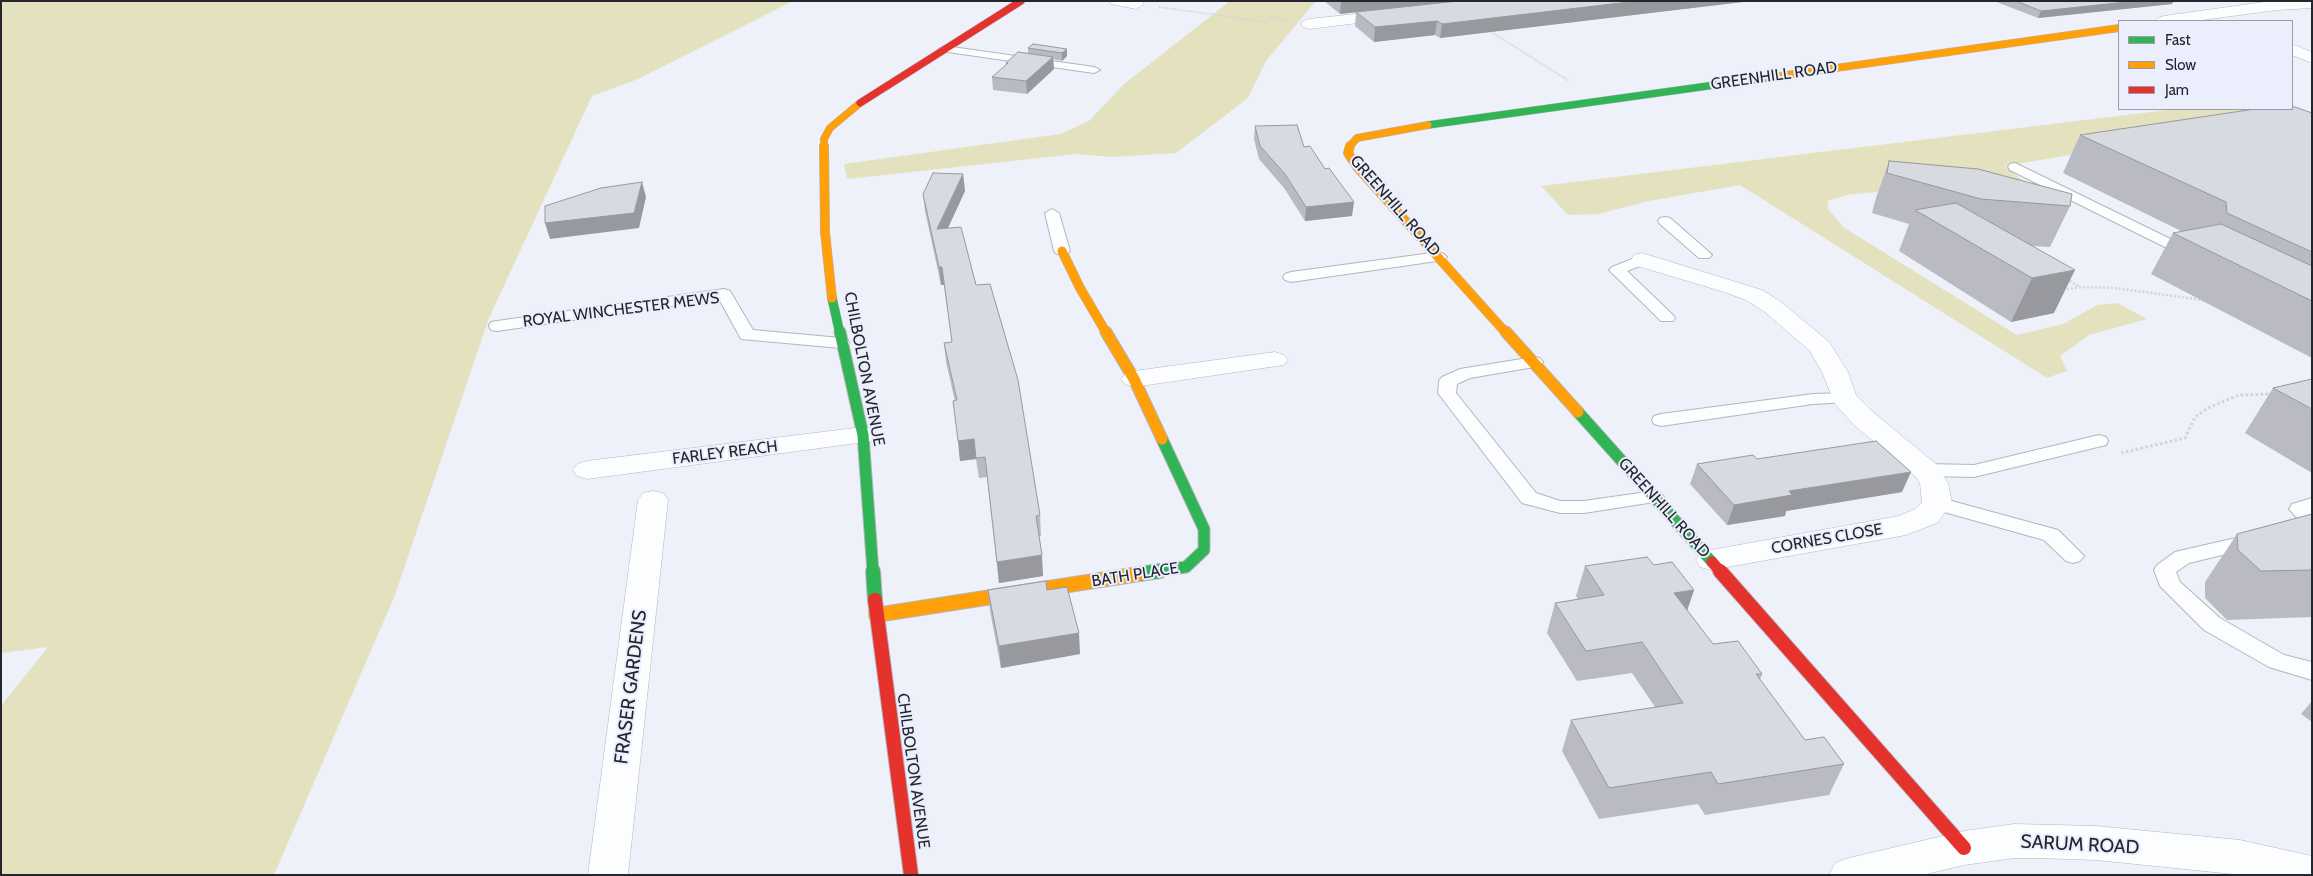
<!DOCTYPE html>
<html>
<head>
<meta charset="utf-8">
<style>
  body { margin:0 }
  #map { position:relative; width:2313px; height:876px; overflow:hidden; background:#eef1f9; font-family:Cabin,sans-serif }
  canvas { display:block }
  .frame { position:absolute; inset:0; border:2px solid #24262d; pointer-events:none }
  .legend { position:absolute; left:2118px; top:20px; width:175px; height:90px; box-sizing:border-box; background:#eaeefd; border:1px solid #9b9eaa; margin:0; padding:6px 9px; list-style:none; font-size:15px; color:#24262d }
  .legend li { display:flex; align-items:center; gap:10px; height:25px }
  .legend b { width:25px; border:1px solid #9b9eaa }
</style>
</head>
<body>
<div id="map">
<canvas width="2313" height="876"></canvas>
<div class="frame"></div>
<ul class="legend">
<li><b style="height:6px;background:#30b455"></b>Fast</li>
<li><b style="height:6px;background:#ff9f0a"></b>Slow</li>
<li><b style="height:6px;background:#e5322d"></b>Jam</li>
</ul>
</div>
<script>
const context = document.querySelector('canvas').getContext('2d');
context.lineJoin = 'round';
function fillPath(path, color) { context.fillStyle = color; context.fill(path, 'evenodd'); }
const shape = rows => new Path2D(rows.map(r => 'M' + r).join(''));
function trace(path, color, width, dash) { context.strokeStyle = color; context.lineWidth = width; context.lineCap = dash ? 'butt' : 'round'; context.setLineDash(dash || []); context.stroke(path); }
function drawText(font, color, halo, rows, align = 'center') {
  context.font = font + ' Cabin,sans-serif'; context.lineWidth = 4; context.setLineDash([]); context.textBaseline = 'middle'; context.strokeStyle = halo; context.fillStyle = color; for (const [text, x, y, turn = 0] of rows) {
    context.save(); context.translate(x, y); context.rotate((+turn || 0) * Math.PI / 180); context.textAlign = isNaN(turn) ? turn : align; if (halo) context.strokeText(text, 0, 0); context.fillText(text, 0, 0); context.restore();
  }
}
const green = shape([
  [1,1,793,1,638,79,592,96,489,318,395,595,274,875,1,875,1,706,48,647,1,653],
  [1230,1,1316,1,1266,61,1248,98,1176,153,1112,157,1076,154,847,179,844,164,1060,134,1089,121,1124,84],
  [2176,109,2253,109,2312,133,2076,154,2005,166,2026,183,1912,197,1875,192,1846,195,1828,201,1828,209,1843,227,2017,335,2063,324,2097,305,2117,303,2147,319,2089,335,2060,356,2067,371,2047,378,1740,185,1649,201,1598,214,1568,215,1541,186]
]);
const pathFar2 = shape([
  [1159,7,1266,22,1271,17,1287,20],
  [1488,30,1569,81]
]);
const pathFar1 = shape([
  [2066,279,2080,287],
  [2063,290,2080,287,2115,288,2203,300]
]);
const path = shape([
  [2121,453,2185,438,2195,417,2208,408,2239,395,2272,394]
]);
const lane = shape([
  [945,46,1094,67,1100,70,1094,73,941,51,939,49,945,46],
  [2015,163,2195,251,2198,254,2190,259,2185,257,2010,170,2008,167,2010,164,2015,163],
  [1052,209,1059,213,1070,251,1067,254,1057,254,1054,251,1045,213,1052,209],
  [1665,217,1670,218,1709,252,1712,255,1709,258,1699,258,1660,224,1658,221,1660,218,1665,217],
  [1439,252,1444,254,1447,257,1444,260,1291,282,1285,280,1283,277,1285,274,1291,272,1439,252],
  [1642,255,1647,257,1650,260,1647,263,1627,271,1673,315,1675,318,1673,321,1661,321,1609,270,1612,267,1642,255],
  [724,289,730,291,753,330,841,338,847,339,849,343,847,347,841,348,741,339,719,299,497,331,491,330,489,326,491,322,497,321,724,289],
  [1534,357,1540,358,1543,362,1540,366,1470,378,1457,384,1456,393,1536,493,1560,501,1584,501,1654,491,1661,493,1664,497,1661,501,1584,513,1560,513,1522,503,1438,393,1439,381,1442,377,1460,369,1534,357],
  [1844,393,1850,394,1853,398,1850,402,1813,404,1661,426,1654,424,1652,420,1654,416,1661,414,1813,394,1844,393],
  [2099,435,2106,437,2108,441,2106,445,1974,477,1926,476,1919,474,1916,470,1919,466,1926,464,1974,465,2099,435],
  [1937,497,2058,530,2084,556,2080,561,2073,563,2066,561,2044,540,1930,508,1927,503,1930,498,1937,497],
  [2312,498,2312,529,2305,527,2289,509,2292,504,2312,498],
  [2253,534,2260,536,2263,541,2260,546,2189,563,2176,572,2180,582,2220,618,2284,655,2312,662,2312,680,2269,667,2204,630,2160,586,2154,570,2157,565,2175,552,2253,534]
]);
const street = shape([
  [1109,1,1142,1,1144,4,1136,9,1111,4,1109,1],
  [2271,1,2312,1,2312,8,2277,10,2195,21,2156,21,2158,18,2164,16,2271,1],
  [1393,10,1398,12,1401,15,1398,18,1309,29,1303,27,1301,24,1303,21,1309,19,1393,10],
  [2292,44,2312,52,2312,63,2292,55,2292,44],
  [1642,253,1762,290,1781,302,1829,342,1848,372,1856,395,1874,413,1936,464,1948,483,1952,503,1937,523,1906,535,1711,570,1700,567,1696,560,1700,553,1711,550,1899,516,1915,509,1922,502,1920,483,1915,476,1854,425,1835,404,1822,372,1810,351,1765,312,1746,300,1721,291,1634,265,1631,260,1634,255,1642,253],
  [1275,352,1284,355,1288,360,1284,365,1134,387,1125,384,1121,379,1125,374,1134,371,1275,352],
  [863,427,873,429,877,435,873,441,587,479,577,476,573,470,577,464,587,461,863,427],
  [653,491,663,493,668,500,628,875,588,875,638,500,643,493,653,491],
  [2014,824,2096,826,2240,840,2312,856,2312,875,2243,875,2096,860,2037,858,2014,858,1964,865,1923,875,1829,875,1835,863,1849,858,1964,831,2014,824]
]);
const fastFar3 = shape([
  [1428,125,1758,79]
]);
const fastFar2 = shape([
  [832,298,840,334]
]);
const fastFar1 = shape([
  [840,332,863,435,873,572],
  [1578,412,1712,562],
  [1152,572,1186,567,1204,550,1204,529,1162,439]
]);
const fast = shape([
  [873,571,875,600],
  [1139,574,1160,571]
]);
const slowFar3 = shape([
  [1758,79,2119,28],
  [824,147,824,139,830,128,860,103],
  [1349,147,1357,138,1428,125]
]);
const slowFar2 = shape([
  [824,146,825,232,832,298],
  [1350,146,1348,153,1358,168,1507,334],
  [1062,251,1080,288,1107,334]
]);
const slowFar1 = shape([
  [1106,332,1134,379,1162,439],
  [1506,332,1578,412]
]);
const slow = shape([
  [876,615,1139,574]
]);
const jamFar2 = shape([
  [860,103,1021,1]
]);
const jamFar1 = shape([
  [1712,562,1721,572]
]);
const jam = shape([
  [1720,571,1964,848],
  [875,600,911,875]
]);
const wall = shape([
  [1324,1,1751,1,1440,38,1435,35,1374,42,1355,26,1356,12,1340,14],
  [1994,1,2174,1,2172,4,2038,18],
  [1028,48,1067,49,1067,56,1062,61,1053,59,1054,69,1027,94,993,90,992,77,1006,65,1006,63,1028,53],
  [2312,113,2312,358,2151,274,2173,233,2181,231,2063,173,2080,135],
  [1255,126,1352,216,1305,221,1284,188,1259,159,1254,139],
  [1889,161,2070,206,2050,247,2033,246,2054,313,2011,322,1899,251,1909,224,1872,213,1875,201],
  [963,174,965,191,948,228,976,285,1040,515,1041,536,1039,536,1043,576,999,583,987,477,979,478,976,459,960,461,955,401,946,362,944,343,952,342,944,285,941,285,925,211,923,194],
  [2312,379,2312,473,2245,433,2273,388],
  [1757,459,1902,492,1786,511,1785,516,1727,525,1690,484,1697,464],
  [2312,514,2312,617,2227,620,2205,598,2205,582,2237,534],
  [1654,565,1694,590,1687,610,1713,644,1762,674,1760,680,1805,740,1844,764,1829,795,1705,815,1698,804,1599,819,1562,751,1571,720,1655,707,1632,673,1577,681,1547,633,1555,603,1578,599,1576,596,1585,566],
  [988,590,1047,590,1080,654,1001,668,990,611],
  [2312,701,2312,722,2301,714]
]);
const shadedWall = shape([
  [1341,1,1459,1,1340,14],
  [1637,1,1751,1,1440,38,1442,24],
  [2135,1,2174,1,2172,4,2038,18,2041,11],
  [1437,21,1435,35,1374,42,1375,27],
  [1067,49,1067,56,1062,61,1062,53],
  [1053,57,1054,69,1027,94,1026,81],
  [963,174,965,191,939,247,937,229],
  [642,182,646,197,639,228,550,239,545,223],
  [1354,202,1352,216,1305,221,1306,207],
  [939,267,942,267,944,285,941,285],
  [2075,270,2054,313,2011,322,2032,278],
  [974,439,976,459,960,461,958,441],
  [1911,472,1902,492,1786,511,1785,516,1727,525,1734,505,1789,491],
  [1042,555,1043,576,999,583,997,562],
  [1694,590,1684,620,1674,593],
  [1079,633,1080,654,1001,668,999,646]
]);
const building = shape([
  [1458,1,1637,1,1442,24,1437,21,1375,27,1356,12,1458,1],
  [2016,1,2135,1,2041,11,2016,1],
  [1033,44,1067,49,1062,53,1028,48,1033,44],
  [1018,52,1053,57,1026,81,992,77,1008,63,1006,63,1018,52],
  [2292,106,2312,113,2312,252,2227,213,2226,202,2080,135,2255,109,2292,109,2292,106],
  [1297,125,1304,147,1310,146,1325,169,1329,168,1354,202,1306,207,1285,174,1260,146,1255,126,1297,125],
  [1889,161,1978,169,2072,194,2070,206,1981,199,1887,173,1889,161],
  [933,173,963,174,937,229,961,227,976,285,990,284,1018,380,1040,515,1036,516,1042,555,997,562,985,457,976,458,974,439,958,441,953,401,957,400,944,343,952,342,942,267,939,267,923,194,933,173],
  [642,182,634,213,545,223,545,206,601,188,642,182],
  [1956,203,2075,270,2032,278,1915,210,1956,203],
  [2221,224,2312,266,2312,301,2173,233,2221,224],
  [2312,379,2312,409,2273,388,2312,379],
  [1876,441,1911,472,1789,491,1792,495,1734,505,1697,464,1753,455,1757,459,1876,441],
  [2312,514,2312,570,2261,571,2238,550,2237,534,2312,514],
  [1647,557,1654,565,1672,562,1694,590,1674,593,1713,644,1738,641,1762,674,1756,674,1805,740,1824,737,1844,764,1718,784,1711,772,1609,788,1571,720,1683,703,1642,642,1586,651,1555,603,1604,595,1585,566,1647,557],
  [1046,581,1047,590,1067,587,1079,633,999,646,988,590,1046,581]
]);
const streetNames = [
  ["GREENHILL ROAD",1774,76,-8],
  ["GREENHILL ROAD",1395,206,49],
  ["ROYAL WINCHESTER MEWS",621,310,-7],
  ["CHILBOLTON AVENUE",864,369,79],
  ["FARLEY REACH",725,453,-7],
  ["GREENHILL ROAD",1664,508,48],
  ["CORNES CLOSE",1827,539,-10],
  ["BATH PLACE",1135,575,-9],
  ["CHILBOLTON AVENUE",913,771,82]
];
const nearStreetnames = [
  ["FRASER GARDENS",631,687,-83],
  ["SARUM ROAD",2080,845,3]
];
fillPath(green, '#e4e2be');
trace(lane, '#b4b6bc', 2);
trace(street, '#b4b6bc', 1);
trace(fastFar3, '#b4b6bc', 8);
trace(fastFar2, '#b4b6bc', 10);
trace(fastFar1, '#b4b6bc', 13);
trace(fast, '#b4b6bc', 16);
trace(slowFar3, '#b4b6bc', 8);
trace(slowFar2, '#b4b6bc', 10);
trace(slowFar1, '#b4b6bc', 13);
trace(slow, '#b4b6bc', 16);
trace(jamFar2, '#b4b6bc', 8);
trace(jamFar1, '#b4b6bc', 13);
trace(jam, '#b4b6bc', 16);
trace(pathFar2, '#d4d4d6', 2, [1, 1]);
trace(pathFar1, '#d4d4d6', 2.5, [2, 2]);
trace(path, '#d4d4d6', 3, [2.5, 2.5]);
fillPath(lane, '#fcfdfe');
fillPath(street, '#fcfdfe');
trace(fastFar3, '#30b455', 7);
trace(fastFar2, '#30b455', 9);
trace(fastFar1, '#30b455', 11);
trace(fast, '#30b455', 14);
trace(slowFar3, '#ff9f0a', 7);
trace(slowFar2, '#ff9f0a', 9);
trace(slowFar1, '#ff9f0a', 11);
trace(slow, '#ff9f0a', 14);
trace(jamFar2, '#e5322d', 7);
trace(jamFar1, '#e5322d', 11);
trace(jam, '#e5322d', 14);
fillPath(wall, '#babbc2');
fillPath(shadedWall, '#97999e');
fillPath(building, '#d8dae2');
trace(building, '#97999e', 1);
drawText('16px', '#24262d', '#eaeefd', streetNames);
drawText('19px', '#24262d', '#eaeefd', nearStreetnames);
</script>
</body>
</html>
